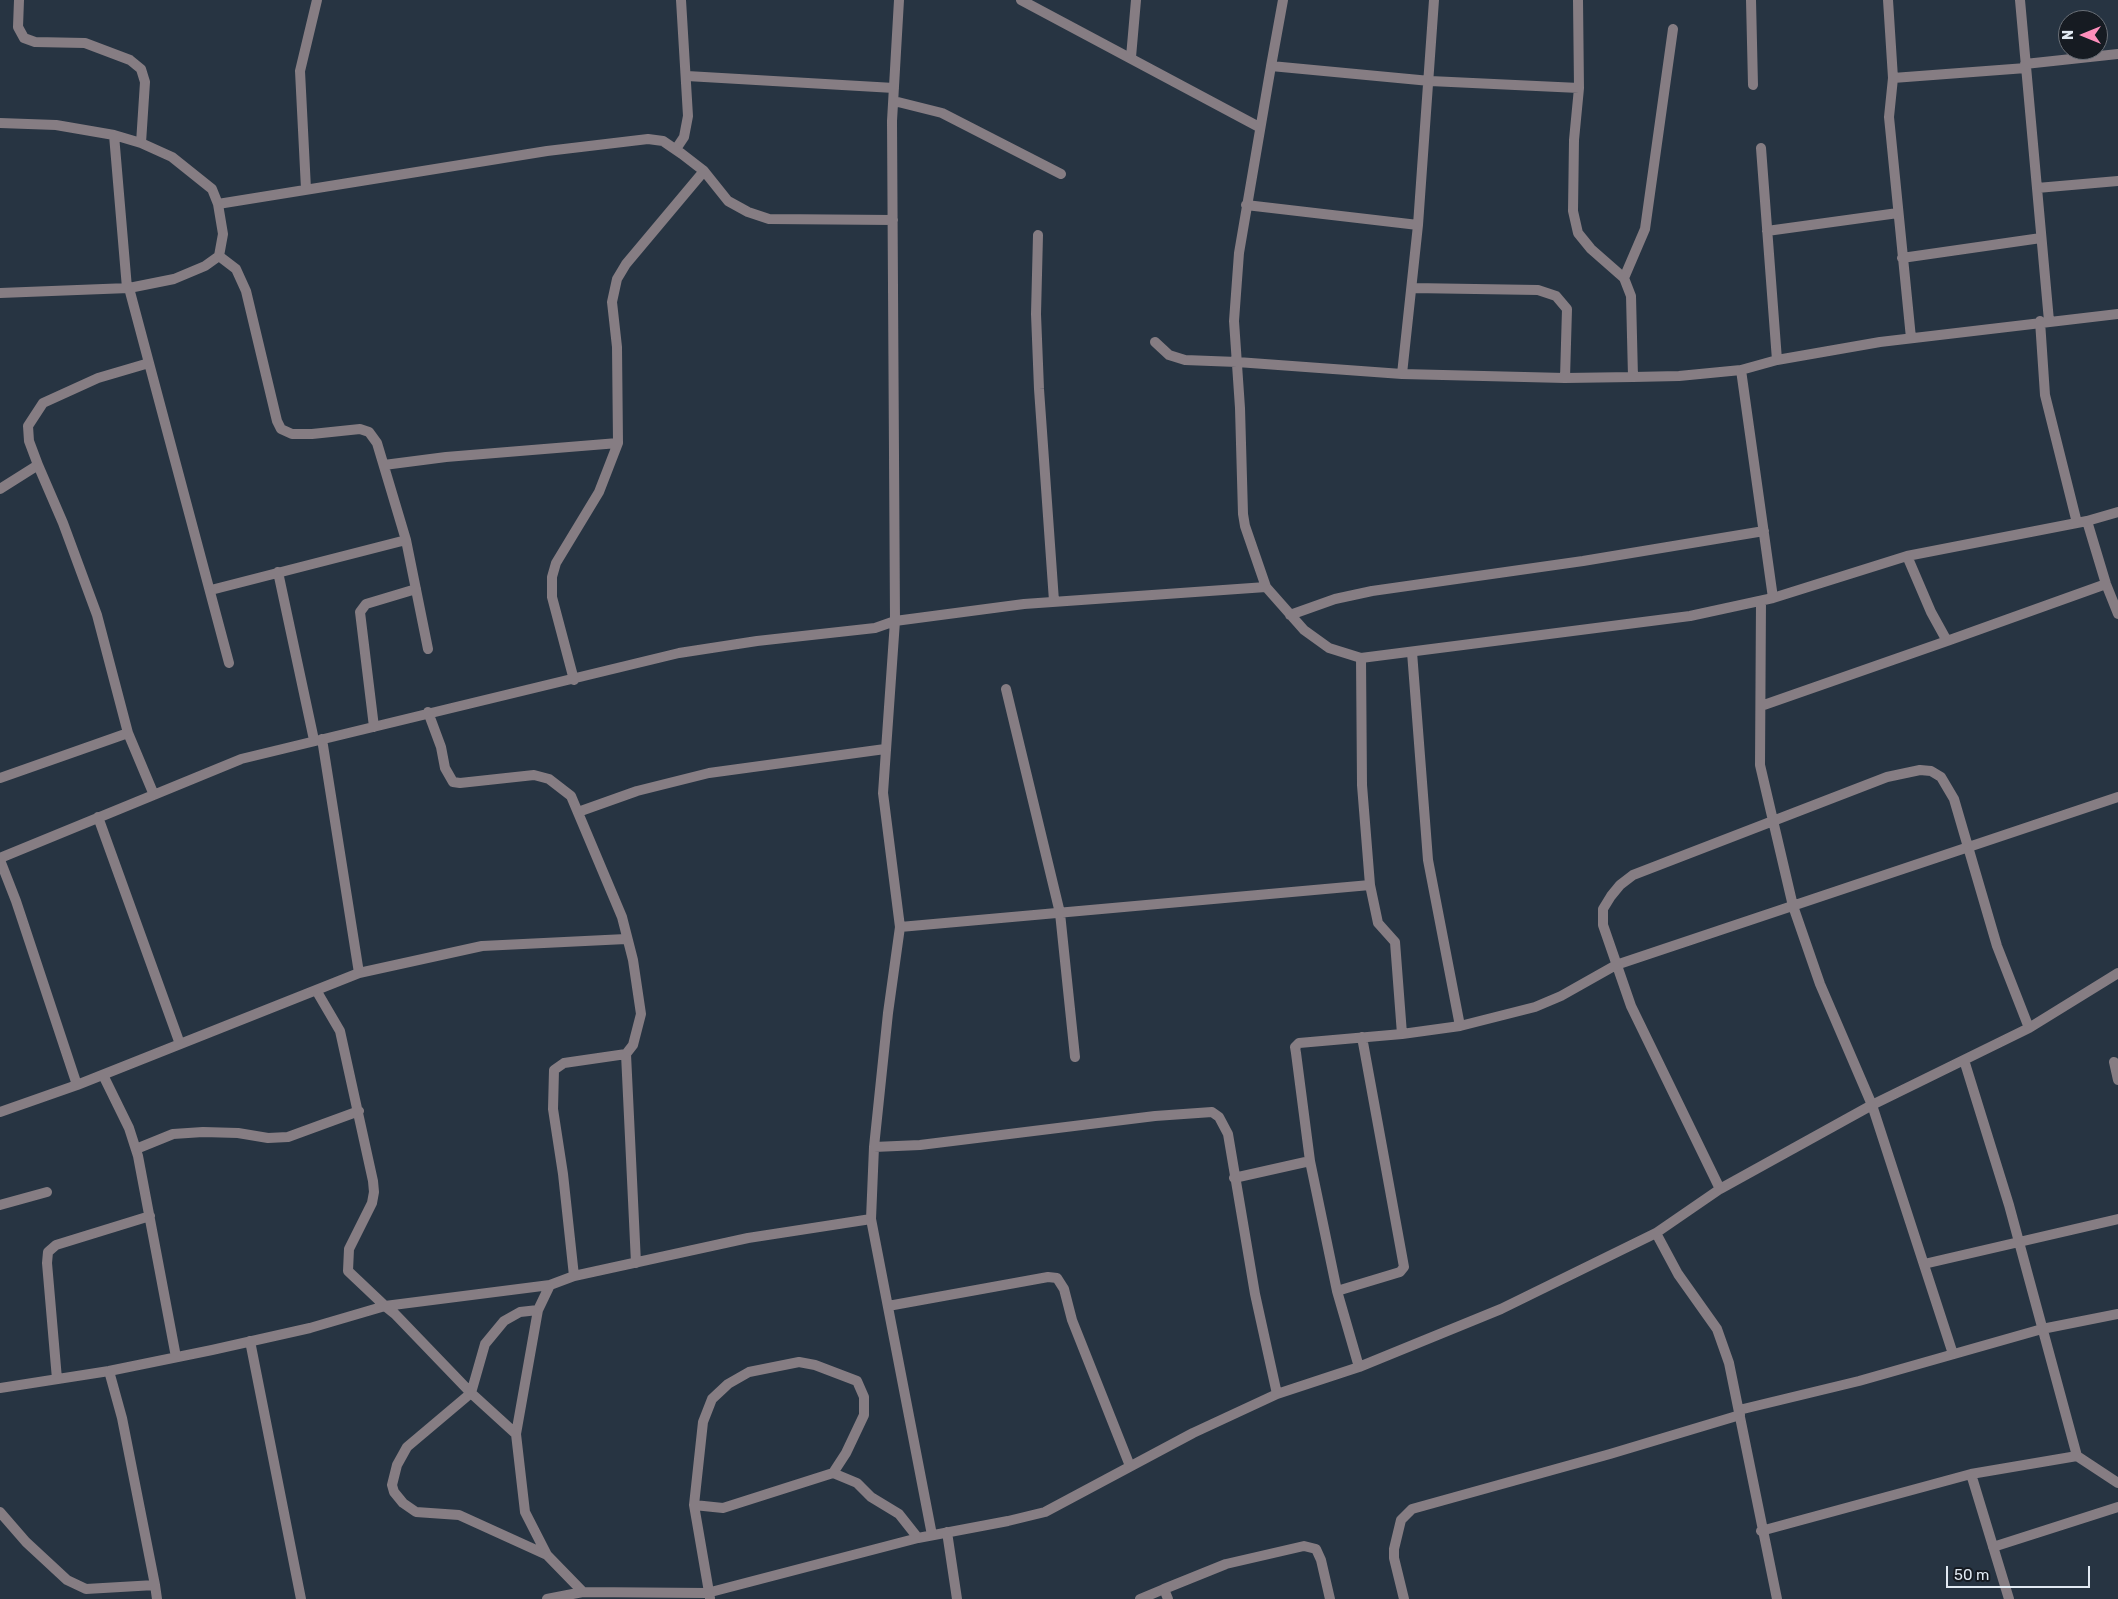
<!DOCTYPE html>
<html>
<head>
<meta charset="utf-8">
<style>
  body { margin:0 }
  #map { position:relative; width:2118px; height:1599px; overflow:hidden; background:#273442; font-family:Rubik,sans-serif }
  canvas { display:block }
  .north { position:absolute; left:2058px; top:10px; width:50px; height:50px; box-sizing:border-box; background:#161b22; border:1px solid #686e76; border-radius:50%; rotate:270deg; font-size:14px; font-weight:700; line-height:20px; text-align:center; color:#e2eaf3 }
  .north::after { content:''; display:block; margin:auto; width:18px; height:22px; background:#fe8ebb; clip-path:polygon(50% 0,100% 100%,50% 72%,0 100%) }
  .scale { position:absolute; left:1946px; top:1566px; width:144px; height:22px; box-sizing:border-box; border:2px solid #e2eaf3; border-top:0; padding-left:6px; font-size:15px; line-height:18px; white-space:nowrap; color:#e2eaf3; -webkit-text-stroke:4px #161b22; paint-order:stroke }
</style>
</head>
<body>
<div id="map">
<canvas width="2118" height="1599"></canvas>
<div class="north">N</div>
<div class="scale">50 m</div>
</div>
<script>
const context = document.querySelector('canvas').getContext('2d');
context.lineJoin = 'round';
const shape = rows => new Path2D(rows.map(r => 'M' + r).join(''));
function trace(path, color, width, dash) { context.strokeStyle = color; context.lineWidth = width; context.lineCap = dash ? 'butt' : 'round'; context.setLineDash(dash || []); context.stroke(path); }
const street = shape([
  [899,0,892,121,895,621,883,793,900,927],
  [1021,0,1259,127],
  [1578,0,1579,88,1574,140,1573,211,1578,233,1591,249,1624,278,1631,296,1633,377,1679,376,1741,370,1777,360,1880,342,2118,314],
  [1751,0,1753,85],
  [1888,0,1893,78,1889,117,1911,338],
  [2020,0,2049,321],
  [1131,57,1136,0],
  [2025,64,2118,54],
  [1271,66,1283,0],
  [687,76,894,88],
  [1893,78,2026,68],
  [894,101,942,113,1061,174],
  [0,123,56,125,114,135,141,143],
  [114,135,127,288],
  [1761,148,1777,360],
  [676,149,684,137,688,116,681,0],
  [2037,188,2118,181],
  [306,189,300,71,317,0],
  [218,204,547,151,648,139,663,141,682,154,704,171,728,201,748,212,769,219,893,220],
  [1246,205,1418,225],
  [1767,231,1898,213],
  [1038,235,1036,314,1039,389,1054,601],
  [219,256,236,269,246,291,277,421,281,429,292,434,312,434,360,429,369,432,377,443,406,540,428,649],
  [1902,258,2041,238],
  [1624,278,1645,229,1673,29],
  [1412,288,1538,290,1556,296,1567,309,1565,378],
  [0,293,129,288],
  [2040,321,2045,395,2077,523],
  [1155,342,1169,355,1185,360,1237,362,1402,374,1565,378,1633,377],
  [149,363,229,663],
  [1741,370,1773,598],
  [1402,374,1418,225,1434,0],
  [38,465,63,523,97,615,128,733,154,795],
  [384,465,446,457,618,443],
  [0,489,38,465,29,441,28,426,43,403,98,378,149,363,129,288,174,279,205,266,219,256,223,234,218,204,212,189,172,157,141,143,145,82,141,69,130,60,85,43,35,42,24,38,18,27,19,0],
  [2118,512,2087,521,2106,584,2118,614],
  [1907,556,1931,612,1947,641,2106,584],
  [278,572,314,740],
  [1266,587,1245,526,1243,514,1240,408,1234,321,1239,253,1271,66,1430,81,1579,88],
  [211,590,406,540],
  [1761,601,1760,765,1793,906,1820,984,1872,1105,1953,1354],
  [1290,615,1335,599,1372,591,1583,561,1764,531],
  [1412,652,1428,860,1460,1026],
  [1361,658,1690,616,1773,598,1907,556,2087,521],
  [574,680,552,597,552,577,556,563,599,492,618,443,617,347,612,302,617,279,626,264,704,171],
  [1006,689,1060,913,1075,1057],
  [1761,706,1947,641],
  [428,712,441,747,445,768,453,782,460,783,534,775,549,779,571,796,622,917,633,960,641,1014,633,1045,626,1054,564,1063,554,1070,553,1109,563,1174,574,1276],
  [374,727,360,612,366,604,416,589],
  [322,739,359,973],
  [0,778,128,733],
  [578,812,637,791,709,773,885,749],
  [98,817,180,1044],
  [0,858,241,759,679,653,757,641,875,628,895,621,1024,604,1266,587,1304,630,1329,648,1361,658,1362,785,1370,885,1378,923,1395,942,1402,1034,1299,1043,1295,1047,1296,1053,1310,1161,1234,1178],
  [0,860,16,901,77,1085,0,1112],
  [316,990,340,1031,373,1181,374,1192,372,1203,349,1249,348,1271,385,1306],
  [1402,1034,1460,1026,1535,1007,1561,996,1616,965,2118,797],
  [626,1054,636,1263],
  [1964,1060,2009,1205,2077,1456],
  [2114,1062,2118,1080],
  [103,1075,129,1128,138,1156,176,1357],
  [77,1085,359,973,482,946,626,939],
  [874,1147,920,1145,1155,1116,1212,1112,1219,1117,1228,1134,1255,1294,1277,1394],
  [136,1149,173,1134,203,1132,238,1133,268,1138,288,1137,359,1111],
  [1310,1161,1337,1291,1359,1367],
  [1720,1189,1631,1006,1603,925,1603,909,1611,896,1620,885,1633,875,1887,777,1920,770,1931,771,1941,777,1954,799,1997,946,2029,1028],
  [0,1205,47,1192],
  [1656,1233,1678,1274,1717,1329,1729,1363,1777,1599],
  [1924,1264,2118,1219],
  [550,1285,538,1310,516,1434,525,1512,547,1555,583,1592],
  [1337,1291,1400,1272,1404,1267,1362,1037],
  [888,1306,1048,1277,1057,1278,1064,1289,1072,1320,1130,1466],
  [538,1310,520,1312,504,1321,485,1344,471,1393,407,1447,397,1465,392,1485,394,1492,403,1503,416,1512,459,1515,547,1555],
  [250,1341,301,1599],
  [109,1371,122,1418,155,1585],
  [57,1379,47,1263,48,1252,56,1245,150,1216],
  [0,1388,109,1371,212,1350,310,1328,385,1306],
  [1739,1410,1859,1381,2042,1329,2118,1314],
  [516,1434,471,1393,395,1314,385,1306,550,1285,574,1276,748,1238,871,1219],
  [1971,1474,2009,1599],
  [694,1505,723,1508,833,1473],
  [0,1512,26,1542,67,1580,86,1589,155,1585,157,1599],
  [1761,1531,1971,1474,2077,1456,2118,1483],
  [947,1532,957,1599],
  [932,1535,871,1219,874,1147,888,1013,900,927,1370,885],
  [1993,1547,2118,1507],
  [710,1598,694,1505,703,1422,712,1399,728,1384,749,1372,799,1362,815,1365,857,1381,864,1397,864,1415,846,1453,833,1473,857,1483,871,1497,899,1514,918,1538],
  [547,1599,583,1592,707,1593,918,1538,1008,1521,1045,1512,1193,1433,1277,1394,1359,1367,1501,1309,1656,1233,1720,1189,1872,1105,2029,1028,2118,973],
  [1140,1599,1164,1589],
  [1168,1599,1164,1589,1226,1564,1304,1546,1316,1549,1321,1560,1330,1599],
  [1404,1599,1394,1558,1394,1549,1401,1520,1412,1509,1610,1454,1740,1415]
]);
trace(street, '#867d83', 10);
</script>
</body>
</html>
